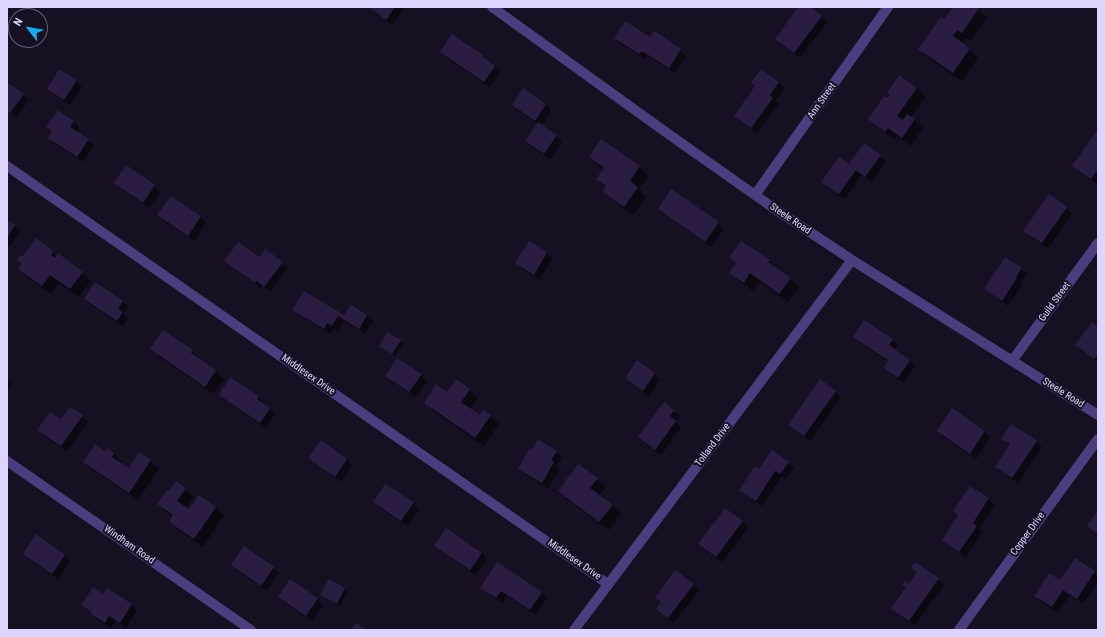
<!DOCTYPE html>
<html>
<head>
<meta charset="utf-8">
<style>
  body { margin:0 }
  #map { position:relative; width:1105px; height:637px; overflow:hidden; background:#161022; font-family:"Roboto Condensed",sans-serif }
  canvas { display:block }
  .frame { position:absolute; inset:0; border:8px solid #e0d4fc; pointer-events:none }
  .north { position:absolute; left:8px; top:8px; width:40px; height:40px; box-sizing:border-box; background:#161022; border:1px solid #675e79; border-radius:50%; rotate:301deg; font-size:11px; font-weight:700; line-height:16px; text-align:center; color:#e0d4fc }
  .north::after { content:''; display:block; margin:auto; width:14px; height:18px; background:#11adeb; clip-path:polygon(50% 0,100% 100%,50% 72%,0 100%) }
</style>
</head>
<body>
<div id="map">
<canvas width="1105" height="637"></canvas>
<div class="frame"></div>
<div class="north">N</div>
</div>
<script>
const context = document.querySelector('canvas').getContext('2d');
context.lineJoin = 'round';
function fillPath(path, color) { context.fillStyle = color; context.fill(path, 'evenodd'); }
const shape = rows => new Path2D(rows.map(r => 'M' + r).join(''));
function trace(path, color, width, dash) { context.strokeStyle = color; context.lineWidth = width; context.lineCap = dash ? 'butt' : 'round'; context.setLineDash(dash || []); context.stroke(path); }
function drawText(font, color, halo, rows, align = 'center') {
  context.font = font + ' "Roboto Condensed",sans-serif'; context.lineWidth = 4; context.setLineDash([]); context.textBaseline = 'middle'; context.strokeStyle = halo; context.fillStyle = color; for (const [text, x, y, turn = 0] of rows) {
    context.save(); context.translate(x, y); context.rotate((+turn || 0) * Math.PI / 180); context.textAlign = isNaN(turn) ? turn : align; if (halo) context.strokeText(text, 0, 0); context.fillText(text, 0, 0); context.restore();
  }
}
const shadow = shape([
  [369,7,405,7,392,25],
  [799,7,808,7,827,22,800,58,782,44,776,38],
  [954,7,975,7,987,18,971,40,966,38,962,44,969,49,978,58,962,81,928,58,919,49,944,21],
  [654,33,680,50,686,56,675,73,648,56,645,59,621,44,616,38,650,38],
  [441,52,482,55,488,61,495,66,501,72,490,87,447,58],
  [761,70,779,83,784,88,775,101,779,104,757,133,741,121,735,116,756,87,752,83],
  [900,76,917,88,925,97,911,117,923,128,911,146,897,136,894,139,878,128,869,119,887,99,891,95,888,92],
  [76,81,82,87,70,105,54,94,48,88],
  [7,83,23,95,29,100,16,118,7,111],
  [523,90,546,105,551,110,541,126,556,136,562,142,550,159,532,147,526,141,538,124,519,111,513,105],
  [73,121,79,127,76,132,88,140,94,146,83,162,55,144,49,138,53,132,47,127],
  [1098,130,1098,183,1097,184,1079,171,1073,166],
  [602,141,640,167,648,176,639,189,646,197,633,215,613,200,604,192,606,188,598,179,604,170,599,166,590,157],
  [880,156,886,162,872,182,862,175,845,199,828,187,823,182,849,165],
  [115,182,154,186,160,192,149,208,121,188],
  [171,197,201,217,206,223,194,241,164,221,159,215],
  [1066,208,1072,214,1048,248,1030,236,1025,231],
  [659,209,718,223,724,229,711,247,665,214],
  [7,221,14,226,20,231,10,247,7,245],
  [36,240,57,256,82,273,91,281,79,297,59,283,51,294,28,278,20,269,23,265,23,258],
  [529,242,547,253,552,259,540,280,522,269,516,263],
  [741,242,769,261,799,287,788,302,759,281,753,291,739,281,731,273,737,264,730,258],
  [259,259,282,262,288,268,270,291,263,286,261,288,231,266,226,261],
  [1021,269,1027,274,1021,283,1022,285,1008,306,991,294,985,289],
  [85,299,122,301,128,307,123,314,128,318,123,326,91,305],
  [351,306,367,316,373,321,365,334,344,321,338,331,334,328,330,334,299,315,294,310,345,317],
  [1098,328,1098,362,1082,351,1076,345],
  [854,337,892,340,898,345,895,350,909,360,915,366,904,383,891,374,885,368,889,362,860,342],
  [400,341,403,343,395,356,380,346],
  [152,349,192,351,201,360,200,361,216,371,224,380,214,394,160,358],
  [638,361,655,374,660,380,649,396,632,383,626,377],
  [421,375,427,381,415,397,392,381,386,376],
  [7,379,12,384,7,393],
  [469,390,478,398,470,409,480,416,490,416,499,424,484,446,433,411,425,402],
  [835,391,841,397,810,441,795,430,789,425],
  [220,395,258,397,264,403,263,404,275,414,266,428,226,400],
  [664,403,680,416,676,422,681,427,661,455,645,443,639,437],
  [82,416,88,422,67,451,44,436,39,430,61,421],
  [938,431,984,431,990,437,976,459,944,437],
  [1002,439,1036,442,1042,447,1018,483,1002,472,996,467,1010,446],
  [556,451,562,457,556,466,560,469,548,488,525,474,519,468],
  [105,452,114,454,122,462,121,464,129,469,150,460,159,469,138,500,93,470,84,461],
  [309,458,347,459,352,465,341,482,315,463],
  [788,463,794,468,786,479,782,476,762,506,746,495,740,490,759,470],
  [597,479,606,487,599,496,612,505,621,514,609,530,568,500,559,491],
  [970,487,989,499,994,505,979,529,982,532,966,557,949,545,943,539,959,516],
  [185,489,194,497,186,509,190,511,216,507,224,516,203,547,179,531,170,522,173,517,167,513,158,504,170,493],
  [177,499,180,499,175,506],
  [374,502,413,503,419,509,407,526,380,508],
  [725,509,743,522,748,528,722,562,705,550,699,544],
  [435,546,482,553,487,559,476,575,441,551],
  [24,553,65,555,70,561,58,579,30,559],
  [497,564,542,593,547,598,536,615,507,596,502,603,487,593,481,587],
  [232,565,273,568,279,573,267,591,238,571],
  [1094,572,1098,576,1098,581,1083,604,1070,595,1058,612,1041,602,1036,596,1060,582],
  [938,579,944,584,915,626,898,614,892,608,906,588,904,585,909,585],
  [291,580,318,599,323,605,312,621,285,603,279,597],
  [329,580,345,589,347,592,340,606,324,597,322,595],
  [693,584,699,590,674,623,657,609,661,603,656,598],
  [104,595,131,605,137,610,126,628,116,621,111,628,98,620,93,613,82,605]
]);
const building = shape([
  [369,7,395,7,386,20],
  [798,7,810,7,822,16,794,53,775,39],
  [953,7,977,7,979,8,962,33,957,30,953,36,970,48,953,73,918,49,941,17,944,19],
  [625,21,650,37,654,31,681,49,669,68,642,51,639,54,614,38],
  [452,34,483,55,482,56,495,66,484,82,440,52],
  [59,69,77,80,64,100,47,89],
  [761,69,779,82,770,95,773,98,751,128,734,116,755,86,751,83],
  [899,75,917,88,897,116,903,120,907,114,915,119,902,138,888,128,885,132,868,119,884,96,887,98,890,94,887,93],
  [7,82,24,94,10,113,7,111],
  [523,88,546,104,535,121,512,105],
  [58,110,74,121,70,127,89,139,77,157,48,138,52,131,46,127],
  [538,122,557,135,544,154,525,141],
  [1098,129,1098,169,1091,179,1072,166],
  [601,139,640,166,630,181,638,187,624,207,603,192,606,186,596,179,604,168,589,157],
  [864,143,881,155,865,177,856,170,839,194,821,182,839,157,849,164],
  [126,165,155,185,143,203,114,183],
  [671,189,719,222,705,242,658,209],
  [1049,194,1067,207,1042,243,1023,231],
  [171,196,201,216,188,236,157,215],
  [7,220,15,225,7,238],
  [36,238,53,251,51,255,55,258,58,253,83,272,70,289,50,275,42,286,18,269,22,264,17,260,21,255,23,256],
  [529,241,547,252,534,275,515,263],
  [741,241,770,260,768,262,791,278,779,294,750,273,744,283,729,273,736,263,729,258],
  [238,242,259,257,265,249,283,262,264,287,257,281,255,283,224,261],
  [1005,257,1022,268,1016,277,1017,278,1002,301,984,289],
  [95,282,123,301,118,309,123,312,117,321,84,299],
  [304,291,344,315,351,305,367,315,359,329,338,316,332,326,327,323,324,329,292,310],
  [864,320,893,339,889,345,910,360,898,378,884,368,888,360,853,337],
  [1092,322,1098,327,1098,354,1094,359,1075,345],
  [163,330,193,350,191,353,216,370,205,387,150,349],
  [387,332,401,340,392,354,379,346],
  [397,358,422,374,409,392,385,376],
  [637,360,655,373,643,391,625,378],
  [230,377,259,396,257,399,270,408,260,423,219,395],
  [456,379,470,389,461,402,480,415,483,410,491,415,475,438,424,403,436,384,447,392],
  [820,379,836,391,804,436,788,425],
  [664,402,674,410,670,416,676,421,655,450,638,437],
  [70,407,83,415,61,446,37,430,50,412,61,419],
  [952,408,985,431,970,454,937,431],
  [1011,424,1037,441,1012,478,995,467,1010,444,1001,439],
  [538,439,557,451,551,460,554,462,542,483,518,469,530,448,532,449],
  [321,440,347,459,335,477,308,458],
  [95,444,105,451,107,448,114,453,112,457,129,468,139,452,151,460,129,493,83,462],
  [772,450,789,462,780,474,775,471,756,501,739,490,755,466,759,469],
  [578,464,598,478,590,488,613,505,599,522,558,491],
  [176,481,186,488,177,501,189,509,199,495,216,507,194,539,169,522,173,515,157,504,167,490,169,491],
  [385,484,414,502,401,521,373,502],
  [970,486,989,498,973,523,977,526,959,552,942,540,958,515,953,511],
  [725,508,743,521,716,557,698,544],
  [1098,510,1098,534,1087,526],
  [446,528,482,553,470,570,434,546],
  [36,534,65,555,52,574,23,554],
  [244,546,274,567,261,586,231,565],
  [1075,558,1095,571,1077,599,1063,590,1052,607,1034,596,1049,573,1060,580],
  [497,562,542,592,530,610,501,591,496,598,480,588],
  [915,562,939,578,909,621,891,609,906,587,902,585,905,581,909,584,917,572,911,567],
  [675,570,694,584,668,618,656,609,661,602,655,598],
  [290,579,318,598,306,616,278,597],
  [329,579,345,588,337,604,320,595],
  [93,587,104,594,107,588,132,604,120,623,109,616,105,623,91,614,92,612,81,605],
  [356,623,367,630,351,630]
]);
const minor = shape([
  [492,7,667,133,772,207,852,260,1098,415],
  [7,166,608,584],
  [755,195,888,7],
  [1012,361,1098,243],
  [7,461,251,630],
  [574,630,852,260],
  [959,630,1098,439]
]);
const streetNames = [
  ["Ann Street",822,101,-55],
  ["Steele Road",790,219,34],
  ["Guild Street",1055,302,-54],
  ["Middlesex Drive",308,375,35],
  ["Steele Road",1063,393,32],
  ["Tolland Drive",713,445,-53],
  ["Copper Drive",1028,534,-54],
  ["Windham Road",129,545,35],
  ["Middlesex Drive",574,560,35]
];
fillPath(shadow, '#0007');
fillPath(building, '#2b1d42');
trace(minor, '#4c3e7e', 10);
drawText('10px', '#e0d4fc', '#161022', streetNames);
</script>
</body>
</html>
